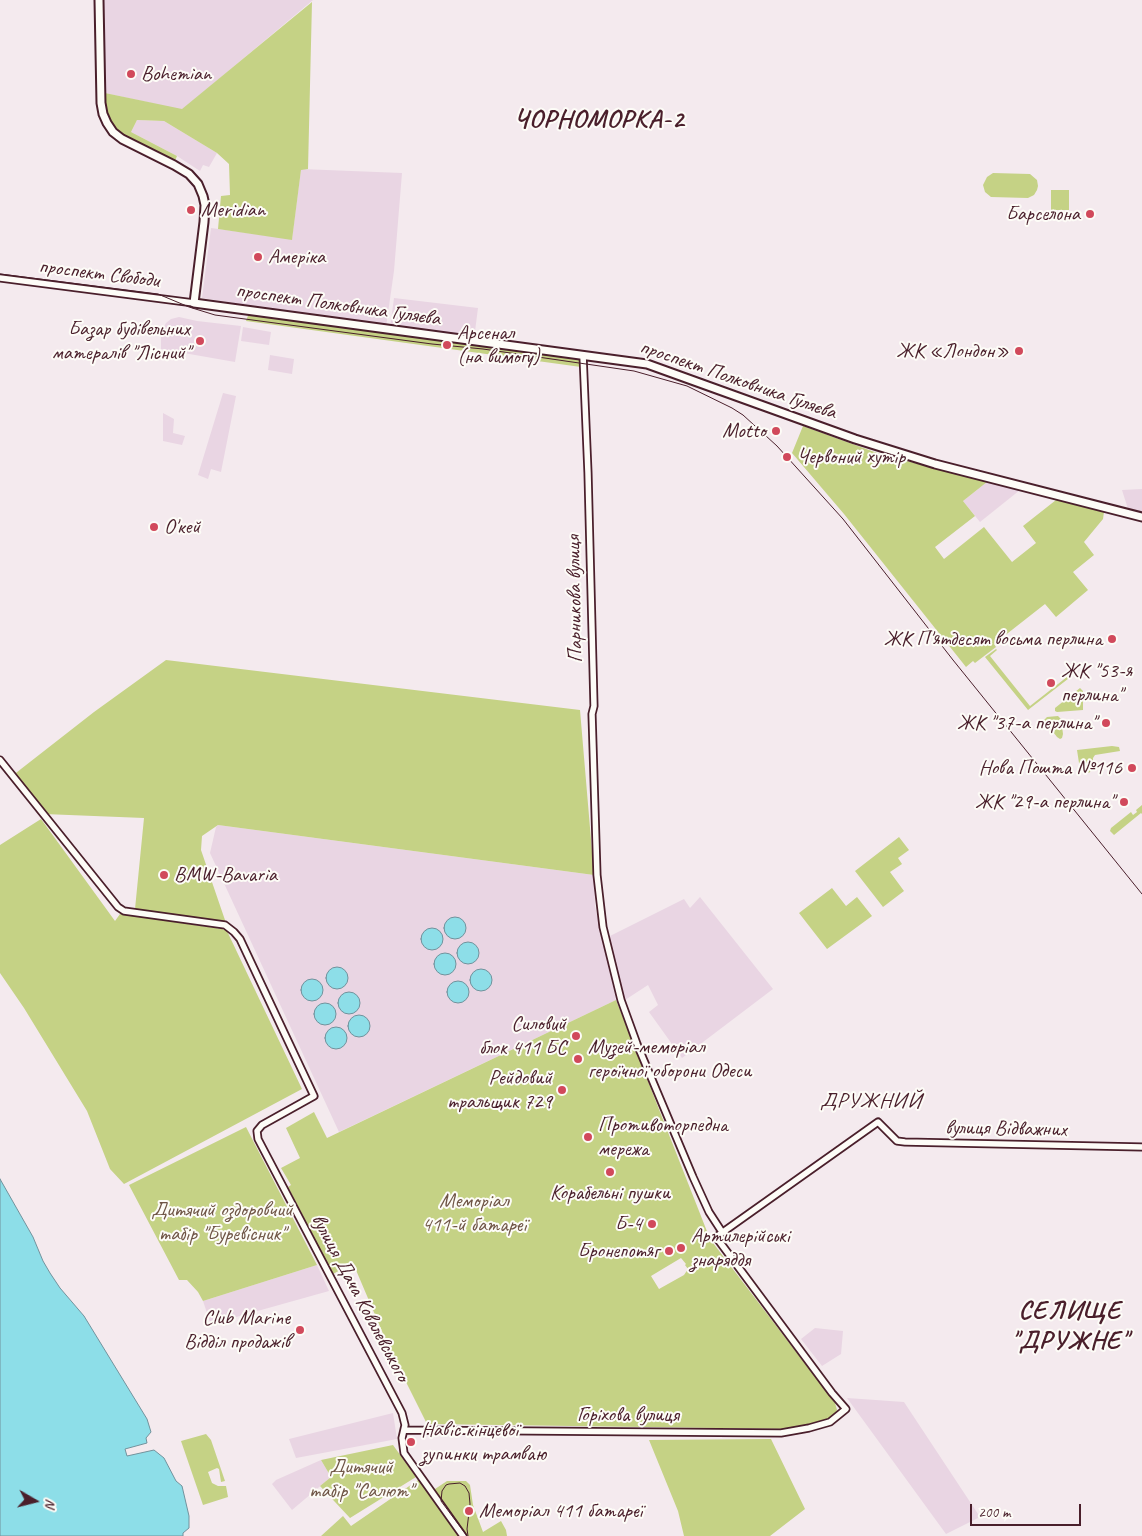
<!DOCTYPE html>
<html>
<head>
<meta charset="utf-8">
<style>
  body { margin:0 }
  #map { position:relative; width:1142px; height:1536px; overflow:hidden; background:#f4eaee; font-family:Caveat,sans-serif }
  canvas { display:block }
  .north { position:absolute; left:10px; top:1476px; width:50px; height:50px; -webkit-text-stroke:4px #fdfcf7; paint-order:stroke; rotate:98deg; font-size:14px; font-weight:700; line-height:20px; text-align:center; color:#4a1f2b }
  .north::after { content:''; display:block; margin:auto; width:18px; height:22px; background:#4a1f2b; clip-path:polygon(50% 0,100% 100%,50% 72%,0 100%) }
  .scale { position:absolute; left:970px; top:1504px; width:111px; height:22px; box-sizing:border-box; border:2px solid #4a1f2b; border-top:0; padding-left:6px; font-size:15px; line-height:18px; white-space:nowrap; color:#4a1f2b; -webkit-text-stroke:4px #fdfcf7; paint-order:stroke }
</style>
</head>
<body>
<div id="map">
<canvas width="1142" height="1536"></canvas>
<div class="north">N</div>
<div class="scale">200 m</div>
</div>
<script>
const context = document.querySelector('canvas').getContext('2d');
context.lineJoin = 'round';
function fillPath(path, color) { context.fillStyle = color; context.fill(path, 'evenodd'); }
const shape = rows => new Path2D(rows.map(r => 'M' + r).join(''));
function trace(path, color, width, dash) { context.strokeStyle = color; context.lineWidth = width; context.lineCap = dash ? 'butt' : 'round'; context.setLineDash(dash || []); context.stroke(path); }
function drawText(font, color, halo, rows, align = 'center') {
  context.font = font + ' Caveat,sans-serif'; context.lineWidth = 4; context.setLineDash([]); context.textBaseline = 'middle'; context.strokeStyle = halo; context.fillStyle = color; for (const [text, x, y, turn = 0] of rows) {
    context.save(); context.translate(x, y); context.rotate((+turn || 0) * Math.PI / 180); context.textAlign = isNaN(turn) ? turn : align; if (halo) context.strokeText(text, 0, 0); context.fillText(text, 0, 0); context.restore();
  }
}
const built = shape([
  [104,0,313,0,182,110,105,93],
  [137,120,164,121,217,153,209,167,203,165,200,171,177,156,131,132],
  [301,169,402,173,394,271,386,327,202,298,211,228,292,239],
  [394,298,478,308,474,339,390,328],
  [179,317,197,321,241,326,235,362,161,349,161,332,166,323,171,319],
  [243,327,271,332,269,345,241,341],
  [270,355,294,359,292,374,268,370],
  [223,393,236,396,221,472,211,469,208,479,198,475],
  [163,413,174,419,173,433,185,436,182,445,163,441],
  [987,482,1020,490,980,522,963,501],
  [1142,489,1142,513,1128,509,1122,490],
  [218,825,594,875,595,906,616,1000,339,1132,210,853,216,827],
  [700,897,773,989,682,1058,649,1012,658,1005,648,985,625,1000,608,937,684,899,690,908],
  [317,1265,329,1291,229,1319,211,1325,203,1301],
  [815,1328,843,1331,841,1354,822,1366,801,1339],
  [847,1398,904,1402,980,1517,946,1534],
  [393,1413,397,1439,296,1458,289,1439],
  [321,1460,331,1477,292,1510,272,1484,276,1480]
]);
const green = shape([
  [312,2,308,169,301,170,292,240,218,229,221,196,230,195,229,164,217,153,164,121,137,120,131,132,177,156,175,161,117,132,110,123,105,109,105,93,182,109],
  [993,173,1030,174,1037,180,1038,186,1037,190,1034,195,1028,198,991,197,985,192,983,185,987,177],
  [1051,190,1069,190,1069,210,1051,210],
  [249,313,581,356,581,367,246,321],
  [803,426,880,454,987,482,963,501,975,516,935,547,944,559,984,527,1012,562,1036,543,1023,526,1056,500,1104,512,1103,519,1084,542,1094,555,1073,572,1088,590,1056,617,1045,604,994,644,996,647,975,663,973,661,966,667,844,514,792,453],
  [996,649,997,650,990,656,1030,706,1072,673,1073,675,1028,710,985,657],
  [166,660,580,710,594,875,218,825,202,836,201,850,226,923,135,909,144,818,44,814,12,776,94,712],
  [1080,688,1083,691,1083,710,1057,712,1055,711,1055,708],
  [1058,716,1061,719,1063,734,1062,738,1060,739,1057,737,1044,720,1047,717],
  [1112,746,1119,747,1120,751,1095,755,1093,758,1093,768,1089,773,1079,763,1077,750],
  [1142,805,1142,814,1141,813,1114,835,1110,831,1111,828,1131,812,1133,815,1137,812,1136,810],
  [41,819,115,921,120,914,222,929,227,931,302,1089,124,1184,110,1169,87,1111,24,1008,0,973,0,845],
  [899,837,909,850,898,858,902,864,890,872,904,891,883,907,855,871],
  [832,888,846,906,857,897,872,916,827,949,799,913],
  [616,1000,710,1239,835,1403,837,1410,835,1415,832,1417,812,1424,789,1429,427,1424,390,1350,353,1263,333,1274,288,1187,291,1185,281,1168,300,1158,286,1128,314,1112,327,1138],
  [681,1258,686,1264,685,1265,688,1269,684,1275,659,1289,651,1276],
  [246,1127,317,1265,203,1301,198,1292,187,1280,179,1280,129,1185],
  [206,1434,211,1440,225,1481,221,1482,219,1469,217,1468,208,1472,212,1483,218,1486,226,1486,228,1497,203,1505,181,1441],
  [771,1439,805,1509,770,1536,684,1536,678,1511,649,1440],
  [393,1445,416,1477,350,1518,320,1486,331,1477,321,1460],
  [421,1478,461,1536,321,1536,343,1516,351,1526],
  [447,1481,466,1481,470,1485,473,1505,483,1532,501,1521,506,1530,507,1536,464,1536,432,1491]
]);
const water = shape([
  '444 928a11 11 0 1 1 22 0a11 11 0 1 1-22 0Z',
  '421 939a11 11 0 1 1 22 0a11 11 0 1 1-22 0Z',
  '457 953a11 11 0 1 1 22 0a11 11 0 1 1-22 0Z',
  '434 964a11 11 0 1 1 22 0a11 11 0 1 1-22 0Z',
  '326 978a11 11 0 1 1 22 0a11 11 0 1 1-22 0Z',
  '470 980a11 11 0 1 1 22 0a11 11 0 1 1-22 0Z',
  '301 990a11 11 0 1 1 22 0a11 11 0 1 1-22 0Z',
  '447 992a11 11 0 1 1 22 0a11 11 0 1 1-22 0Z',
  '338 1003a11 11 0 1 1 22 0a11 11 0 1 1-22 0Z',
  '314 1014a11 11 0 1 1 22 0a11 11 0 1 1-22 0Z',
  '348 1026a11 11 0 1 1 22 0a11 11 0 1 1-22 0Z',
  '325 1038a11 11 0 1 1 22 0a11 11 0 1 1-22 0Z',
  [0,1179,33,1237,43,1261,50,1273,60,1288,84,1316,147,1419,151,1432,146,1438,147,1443,125,1449,127,1456,154,1450,164,1458,176,1481,182,1486,189,1516,189,1528,183,1533,183,1536,0,1536,0,1179]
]);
const minor = shape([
  [0,278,194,303],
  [583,355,588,473,594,706,592,714,597,875,603,927,621,1000,637,1044,693,1177,709,1212,722,1232],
  [0,760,118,907,124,911,225,925,234,932,240,939,314,1096,262,1125,257,1131,258,1139,402,1413,405,1425,402,1438,404,1453,463,1536],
  [404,1430,781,1433,809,1428,830,1422,846,1409,832,1393,716,1237,878,1122,897,1141,905,1142,1142,1147]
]);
const major = shape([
  [99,0,101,103,103,114,107,123,113,132,122,139,174,165,189,174,198,184,203,196,205,205,204,222,194,303,647,364,855,439,935,464,1142,517]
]);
const tram = shape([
  [0,274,158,294,189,307,215,315,432,344,483,349,634,371,687,386,732,408,743,415,777,446,843,519,953,660,1142,894],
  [467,1536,441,1501,442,1491,446,1485,449,1484,460,1483,465,1486,469,1493,470,1504,467,1529,468,1536]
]);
const markers = [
  [131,74,5,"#d1495b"],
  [191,210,5,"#d1495b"],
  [1090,214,5,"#d1495b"],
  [258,257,5,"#d1495b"],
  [200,341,5,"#d1495b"],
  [447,345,5,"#d1495b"],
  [1019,351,5,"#d1495b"],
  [776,431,5,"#d1495b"],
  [787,457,5,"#d1495b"],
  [154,527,5,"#d1495b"],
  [1112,639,5,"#d1495b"],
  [1051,683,5,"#d1495b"],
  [1106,723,5,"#d1495b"],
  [1132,768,5,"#d1495b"],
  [1124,802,5,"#d1495b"],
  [164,875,5,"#d1495b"],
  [576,1036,5,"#d1495b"],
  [578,1059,5,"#d1495b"],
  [562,1090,5,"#d1495b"],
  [588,1137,5,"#d1495b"],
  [610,1172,5,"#d1495b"],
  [652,1224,5,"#d1495b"],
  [681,1248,5,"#d1495b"],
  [669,1251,5,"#d1495b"],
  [300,1330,5,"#d1495b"],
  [411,1442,5,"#d1495b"],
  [469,1511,5,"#d1495b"]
];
const poiNames = [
  ["Bohemian",141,74],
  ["Meridian",201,210],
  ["Барселона",1080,214,"right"],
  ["Амеріка",268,257],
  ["Базар будівельних",190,329,"right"],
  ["матералів \"Лісний\"",190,353,"right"],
  ["Арсенал",457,333],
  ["(на вимогу)",457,357],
  ["ЖК «Лондон»",1009,351,"right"],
  ["Motto",766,431,"right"],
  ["Червоний хутір",797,457],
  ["О'кей",164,527],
  ["ЖК П'ятдесят восьма перлина",1102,639,"right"],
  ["ЖК \"53-я",1061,671],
  ["перлина\"",1061,695],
  ["ЖК \"37-а перлина\"",1096,723,"right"],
  ["Нова Пошта №116",1122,768,"right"],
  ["ЖК \"29-а перлина\"",1114,802,"right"],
  ["BMW-Bavaria",174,875],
  ["Силовий",566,1024,"right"],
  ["блок 411 БС",566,1048,"right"],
  ["Музей-меморіал",588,1047],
  ["героїчної оборони Одеси",588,1071],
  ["Рейдовий",552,1078,"right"],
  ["тральщик 729",552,1102,"right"],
  ["Противоторпедна",598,1125],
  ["мережа",598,1149],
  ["Корабельні пушки",610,1193,"center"],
  ["Б-4",642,1224,"right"],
  ["Артилерійські",691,1236],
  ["знаряддя",691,1260],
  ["Бронепотяг",659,1251,"right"],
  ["Club Marine",290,1318,"right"],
  ["Відділ продажів",290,1342,"right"],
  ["Навіс кінцевої",421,1430],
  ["зупинки трамваю",421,1454],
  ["Меморіал 411 батареї",479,1511]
];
const streetNames = [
  ["проспект Свободи",99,274,7],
  ["проспект Полковника Гуляєва",338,305,8],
  ["проспект Полковника Гуляєва",738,380,19],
  ["Парникова вулиця",575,599,-91],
  ["вулиця Відважних",1006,1129,1],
  ["вулиця Дача Ковалевського",360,1298,62],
  ["Горіхова вулиця",628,1415]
];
const parkNames = [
  ["Меморіал",474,1201],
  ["411-й батареї",474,1225],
  ["Дитячий оздоровчий",222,1210],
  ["табір \"Буревісник\"",222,1234],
  ["Дитячий",361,1467],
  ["табір \"Салют\"",361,1491]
];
const neighbourhoodNames = [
  ["ДРУЖНИЙ",871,1101]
];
const districtNames = [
  ["ЧОРНОМОРКА-2",599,120],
  ["СЕЛИЩЕ",1070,1311],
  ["\"ДРУЖНЕ\"",1070,1341]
];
fillPath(built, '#e9d5e3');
fillPath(green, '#c5d285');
fillPath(water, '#8ddee8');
trace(water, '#72929c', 1);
trace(minor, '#4a1f2b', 9);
trace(major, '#4a1f2b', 11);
trace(minor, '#fdfcf7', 5.5);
trace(major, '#fdfcf7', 7);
trace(tram, '#4a1f2b', 1);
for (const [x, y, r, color] of markers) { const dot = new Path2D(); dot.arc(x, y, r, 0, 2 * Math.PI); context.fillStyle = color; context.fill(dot); trace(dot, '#fdfcf7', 2); }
drawText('21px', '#4a1f2b', '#fdfcf7', poiNames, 'left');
drawText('21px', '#4a1f2b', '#fdfcf7', streetNames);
drawText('21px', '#6f5546', '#fdfcf7', parkNames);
context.letterSpacing = '1px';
drawText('22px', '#4a1f2b', '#fdfcf7', neighbourhoodNames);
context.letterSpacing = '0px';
context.letterSpacing = '1px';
drawText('bold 26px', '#4a1f2b', '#fdfcf7', districtNames);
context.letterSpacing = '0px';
</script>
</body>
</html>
